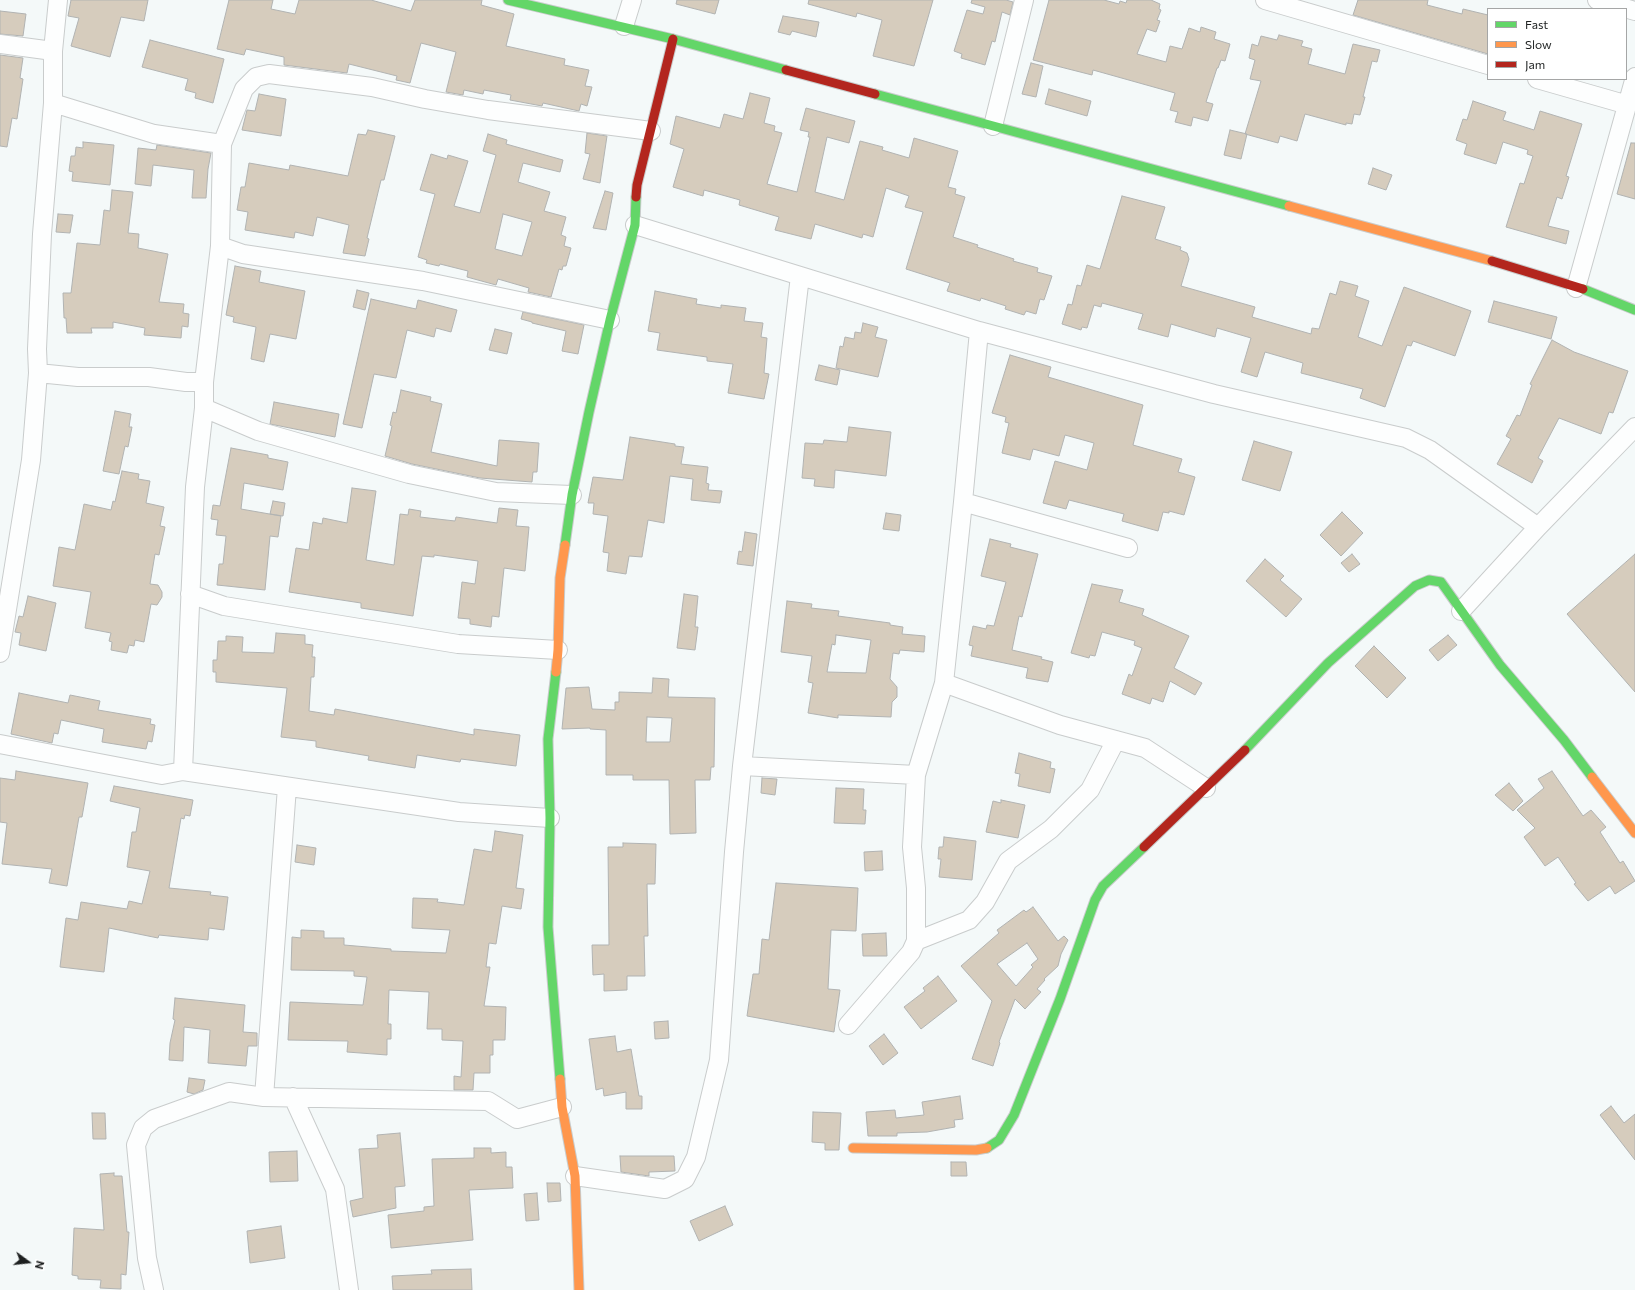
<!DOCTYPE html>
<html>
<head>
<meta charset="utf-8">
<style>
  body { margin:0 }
  #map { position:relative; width:1635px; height:1290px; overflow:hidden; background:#f4f9f9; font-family:Commissioner,sans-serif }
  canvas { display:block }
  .legend { position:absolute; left:1487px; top:8px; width:140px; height:72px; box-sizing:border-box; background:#fff; border:1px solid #a5a6a6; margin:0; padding:5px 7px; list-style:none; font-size:12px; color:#1d2020 }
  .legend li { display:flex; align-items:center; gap:8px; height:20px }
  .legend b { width:20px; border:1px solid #a5a6a6 }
  .north { position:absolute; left:8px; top:1242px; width:40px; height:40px; -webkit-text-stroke:3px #fff; paint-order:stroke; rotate:105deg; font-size:11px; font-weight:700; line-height:16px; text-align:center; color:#1d2020 }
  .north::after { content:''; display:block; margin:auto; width:14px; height:18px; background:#1d2020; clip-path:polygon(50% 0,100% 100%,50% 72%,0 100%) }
</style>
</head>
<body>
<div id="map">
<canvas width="1635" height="1290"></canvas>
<ul class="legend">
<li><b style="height:5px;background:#63d668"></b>Fast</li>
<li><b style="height:5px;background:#ff974d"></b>Slow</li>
<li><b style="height:5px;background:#b3261e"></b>Jam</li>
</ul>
<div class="north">N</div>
</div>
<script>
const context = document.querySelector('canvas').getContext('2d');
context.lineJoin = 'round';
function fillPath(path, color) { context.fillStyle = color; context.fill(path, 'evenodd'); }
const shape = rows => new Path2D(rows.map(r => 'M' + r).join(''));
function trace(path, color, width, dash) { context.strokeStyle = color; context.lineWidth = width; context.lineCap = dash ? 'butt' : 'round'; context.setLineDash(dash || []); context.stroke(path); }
const building = shape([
  [71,0,148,0,144,21,121,17,110,57,71,46,79,18,68,16,71,0],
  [229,0,273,0,271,9,295,14,299,0,371,0,411,11,415,0,482,0,481,5,514,14,506,46,565,59,564,65,589,70,585,86,592,87,587,106,581,104,579,111,543,103,542,106,510,100,511,95,484,90,483,94,464,90,463,95,446,92,456,52,421,43,410,83,396,80,397,76,349,64,347,73,284,65,284,57,246,49,244,55,217,49,229,0],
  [677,0,719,0,715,14,676,4,677,0],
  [809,0,933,0,914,66,873,56,882,20,857,13,856,17,808,4,809,0],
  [972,0,1006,0,1013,2,1010,15,1002,12,995,42,992,41,985,65,961,58,962,54,954,51,967,10,983,14,985,7,971,3,972,0],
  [1049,0,1104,0,1119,4,1120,1,1126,3,1127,0,1151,0,1160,4,1159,9,1161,10,1157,20,1160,21,1156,32,1147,29,1137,54,1166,62,1170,46,1182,49,1189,28,1200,32,1201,27,1216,32,1214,39,1230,44,1225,61,1221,60,1218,68,1217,68,1206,102,1213,104,1208,121,1193,117,1191,126,1175,122,1178,112,1170,110,1175,93,1093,70,1092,75,1033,60,1049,0],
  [1358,0,1428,0,1427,5,1462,14,1463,9,1488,15,1488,54,1353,15,1358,0],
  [0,11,26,14,23,36,0,34,0,11],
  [783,16,819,22,816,37,792,31,790,35,778,32,783,16],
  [1279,35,1303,41,1301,46,1312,49,1308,64,1345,74,1353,44,1380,50,1377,62,1372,61,1363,97,1365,97,1360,115,1354,114,1352,124,1346,123,1346,125,1305,114,1297,141,1280,136,1278,143,1245,134,1261,81,1250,79,1255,60,1249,58,1252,44,1258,46,1261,36,1277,40,1279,35],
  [150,40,224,59,213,103,195,98,196,93,185,90,188,79,142,67,150,40],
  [0,55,23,58,20,78,23,79,17,119,12,118,7,147,0,146,0,55],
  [1031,63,1043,66,1036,97,1022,94,1031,63],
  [1049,89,1091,101,1087,116,1045,104,1049,89],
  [750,93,770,98,764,123,775,126,774,131,782,133,767,184,797,192,810,137,808,137,809,132,800,130,806,108,855,121,849,143,827,137,815,192,844,200,860,141,883,147,882,150,909,158,914,138,958,151,948,187,956,189,955,194,965,197,953,237,978,245,977,247,1014,259,1013,261,1038,268,1037,272,1052,276,1044,300,1040,299,1036,314,1026,311,1024,315,1005,309,1006,306,981,298,980,301,947,291,950,283,906,269,923,212,905,207,909,196,886,188,873,237,863,234,862,238,815,224,811,239,775,230,779,217,739,205,740,200,704,190,703,196,673,187,684,149,670,144,676,116,720,128,724,114,743,119,750,93],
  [259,94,286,99,281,136,242,130,247,110,255,111,259,94],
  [1473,101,1506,112,1503,120,1534,130,1540,111,1582,124,1566,176,1569,177,1562,199,1557,197,1548,226,1569,231,1566,244,1506,227,1520,183,1524,184,1533,156,1527,154,1528,150,1503,142,1496,164,1464,154,1467,144,1456,140,1463,119,1467,120,1473,101],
  [368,130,395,136,384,180,381,180,367,238,369,239,365,256,343,253,349,225,317,217,313,236,295,232,294,238,245,230,248,212,237,210,241,187,245,187,249,163,289,170,290,165,348,176,358,134,366,135,368,130],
  [1230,130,1247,134,1241,159,1224,155,1230,130],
  [587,133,607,136,600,183,583,179,590,154,585,153,587,133],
  [488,134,507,140,506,144,563,160,560,172,523,163,518,182,550,192,544,211,566,217,561,235,566,237,564,246,571,248,566,266,563,266,562,270,559,269,551,297,528,292,529,288,498,279,496,285,467,277,468,271,440,264,439,266,426,263,427,260,418,257,435,194,420,190,431,154,447,159,448,155,468,161,454,206,480,213,496,155,483,151,488,134],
  [503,214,532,222,522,256,495,249,503,214],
  [83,142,114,145,110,185,72,181,73,172,69,171,71,156,75,156,76,147,83,148,83,142],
  [1631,143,1635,143,1635,199,1617,194,1631,143],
  [157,145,211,153,208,169,206,198,192,198,194,170,153,165,151,186,135,184,138,148,156,150,157,145],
  [1373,168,1392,175,1386,190,1368,184,1373,168],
  [112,190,133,192,128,233,139,234,138,248,168,254,159,302,184,304,183,313,189,314,188,327,182,326,181,338,144,335,145,328,113,322,113,328,91,328,92,333,67,333,66,318,64,318,63,293,71,293,77,243,100,245,104,210,110,211,112,190],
  [605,191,613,193,606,230,593,228,605,191],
  [1122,196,1165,207,1155,239,1181,247,1180,250,1187,253,1189,259,1181,286,1255,307,1252,317,1311,334,1312,328,1319,329,1330,293,1336,295,1340,281,1358,286,1355,296,1369,301,1358,337,1382,346,1404,287,1471,311,1455,356,1413,341,1411,346,1407,345,1385,407,1360,398,1363,389,1301,373,1303,363,1265,352,1257,377,1241,372,1251,338,1217,328,1215,337,1171,324,1168,337,1138,329,1143,314,1102,303,1101,307,1094,305,1087,328,1082,327,1081,330,1062,324,1068,304,1072,305,1077,285,1081,286,1087,265,1100,269,1122,196],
  [58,214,73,215,70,233,56,232,58,214],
  [235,266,261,271,259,282,305,291,296,339,270,334,264,362,251,359,256,327,233,322,234,317,226,315,235,266],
  [357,290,369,293,365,310,353,307,357,290],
  [655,291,697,299,696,304,721,308,721,305,746,308,744,321,763,323,761,337,767,338,764,373,769,374,764,399,728,393,733,364,707,361,707,357,657,350,660,333,648,331,655,291],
  [371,299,416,309,418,300,457,310,451,332,436,328,434,337,407,330,396,378,374,374,362,428,343,424,371,299],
  [1494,301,1557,317,1551,339,1488,322,1494,301],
  [523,312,584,325,578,354,562,351,566,331,532,323,532,322,521,319,523,312],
  [863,323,878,327,875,337,887,340,878,377,836,368,840,346,843,347,845,337,854,339,855,332,861,333,863,323],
  [495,329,512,333,507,354,489,350,495,329],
  [1552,340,1574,352,1628,371,1613,413,1609,412,1601,434,1559,418,1538,458,1543,461,1532,483,1497,464,1511,439,1506,436,1517,415,1520,416,1532,385,1530,384,1552,340],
  [1010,355,1051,367,1048,377,1143,405,1133,445,1182,459,1178,472,1195,477,1184,515,1169,511,1169,513,1163,512,1158,531,1122,521,1124,514,1069,500,1066,509,1043,503,1055,461,1087,470,1094,443,1065,435,1059,456,1033,449,1030,460,1002,453,1009,423,1005,422,1006,417,992,413,1010,355],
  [819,365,840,370,837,385,815,380,819,365],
  [401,390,431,397,430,401,442,404,431,452,497,466,499,440,539,443,537,472,533,472,532,482,480,478,412,464,385,456,392,426,390,425,393,412,396,413,401,390],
  [274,402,339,414,335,437,270,424,274,402],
  [115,411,131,414,129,427,132,427,128,447,125,446,119,474,103,471,115,411],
  [849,427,891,432,886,476,835,470,834,488,814,486,815,479,802,478,805,443,823,444,824,440,847,442,849,427],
  [630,437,675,444,675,446,684,447,681,464,708,467,706,483,709,484,708,490,722,491,720,503,691,500,693,479,670,476,664,523,648,520,642,557,629,556,626,574,607,571,609,553,603,552,608,516,593,514,594,503,588,503,593,477,623,480,630,437],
  [1254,441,1292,452,1280,491,1242,480,1254,441],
  [231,448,268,455,268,458,288,462,283,490,244,483,241,509,281,516,278,537,270,536,265,590,217,585,219,564,223,564,226,536,216,535,218,520,211,519,213,505,220,506,231,448],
  [122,471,139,474,138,479,150,481,146,503,164,507,160,526,165,527,159,555,155,554,150,584,158,585,162,592,162,597,157,605,151,604,144,642,135,640,134,646,129,645,127,653,111,650,112,642,109,641,111,633,85,628,91,592,53,586,59,547,75,550,84,504,111,510,113,501,115,502,122,471],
  [352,488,376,491,366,560,394,565,400,514,408,515,409,509,421,511,420,517,455,521,456,517,497,523,499,508,518,510,516,526,529,527,525,571,504,568,499,617,492,616,491,627,470,624,470,619,458,618,462,582,475,584,478,561,434,555,434,557,422,556,413,616,361,608,361,603,289,592,296,548,309,550,313,522,322,524,323,518,347,523,352,488],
  [273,501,285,503,283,516,270,514,273,501],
  [1342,512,1363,533,1341,556,1320,535,1342,512],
  [886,513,901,515,899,531,883,529,886,513],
  [745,532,757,534,753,566,737,564,739,551,742,552,745,532],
  [990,539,1011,544,1010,547,1038,554,1022,617,1019,616,1012,650,1042,657,1041,659,1053,662,1048,682,1026,678,1028,668,971,656,973,646,969,645,973,626,986,629,987,625,994,626,1006,582,981,576,990,539],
  [1352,554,1360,564,1349,572,1341,563,1352,554],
  [1635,554,1635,692,1567,614,1635,554],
  [1265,559,1284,576,1280,580,1302,599,1286,617,1246,581,1265,559],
  [1092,584,1123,590,1119,602,1144,609,1142,615,1189,636,1174,668,1202,683,1195,695,1170,681,1163,702,1152,698,1150,704,1122,694,1129,674,1132,676,1142,648,1134,645,1135,641,1102,632,1095,656,1090,655,1089,658,1071,653,1092,584],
  [684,594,698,596,695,627,698,627,695,650,677,648,684,594],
  [28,596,56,603,46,651,19,645,21,633,15,632,19,616,23,617,28,596],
  [787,601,812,604,811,608,839,611,838,616,890,623,890,625,903,627,902,634,925,636,924,652,900,650,899,654,893,653,890,679,897,687,897,697,892,702,891,717,838,715,838,718,808,713,813,683,808,682,812,656,781,652,787,601],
  [836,635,871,640,866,673,827,672,832,644,835,645,836,635],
  [276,633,305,635,305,644,313,645,312,657,315,657,314,677,311,677,309,711,334,715,335,709,474,735,474,729,520,735,516,766,461,759,460,762,417,755,415,768,368,760,369,756,316,747,316,741,281,737,287,688,216,682,216,672,213,672,213,660,217,660,218,641,226,641,226,636,243,637,242,652,274,653,276,633],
  [1448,635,1457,645,1438,661,1429,650,1448,635],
  [1374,646,1406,678,1387,698,1355,666,1374,646],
  [653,678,669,679,668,697,715,698,714,767,711,767,710,780,695,780,696,833,670,834,669,780,633,780,633,775,606,775,606,730,590,729,590,728,562,729,566,688,589,687,592,709,615,710,615,702,619,702,619,692,652,693,653,678],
  [647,717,672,718,670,742,646,742,647,717],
  [19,693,68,703,70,695,100,701,98,710,151,719,150,724,155,725,152,742,148,741,146,749,102,742,104,729,61,720,58,734,54,733,52,743,11,734,19,693],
  [1019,753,1051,762,1050,768,1055,769,1050,793,1018,786,1020,774,1015,773,1019,753],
  [16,771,88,783,82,817,79,817,67,886,49,883,52,869,2,864,7,823,0,822,0,778,15,780,16,771],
  [1552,771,1583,816,1591,810,1606,827,1600,832,1620,863,1623,861,1635,881,1615,894,1610,886,1588,901,1574,884,1576,883,1558,857,1545,866,1524,837,1535,828,1517,810,1544,788,1538,779,1552,771],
  [762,778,777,779,775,795,761,793,762,778],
  [1509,783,1523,801,1513,811,1495,795,1509,783],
  [114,786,193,800,190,816,185,815,184,819,181,818,169,888,211,892,210,895,228,897,224,930,209,928,208,940,159,935,158,938,109,928,104,972,60,967,66,918,78,920,81,902,127,909,129,901,142,904,150,871,127,867,132,832,136,832,140,808,110,801,114,786],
  [836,788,864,789,863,810,866,810,865,824,834,823,836,788],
  [1001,800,1025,805,1018,838,986,832,993,801,1001,803,1001,800],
  [495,831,523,835,516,888,524,889,521,909,502,906,496,944,489,943,486,967,490,967,484,1006,506,1007,505,1040,493,1040,493,1055,490,1055,490,1073,474,1073,473,1090,454,1090,454,1076,461,1077,463,1041,442,1040,442,1029,427,1029,429,992,389,990,388,1024,391,1024,391,1039,387,1039,387,1055,347,1052,348,1041,288,1040,290,1002,363,1005,367,977,354,976,354,971,291,970,292,937,301,938,301,930,324,931,324,938,344,938,344,945,391,949,391,951,446,953,450,930,412,928,413,898,438,899,437,902,464,905,474,849,492,852,495,831],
  [944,837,976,841,972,880,939,877,941,859,938,859,939,847,943,847,944,837],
  [623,843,656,844,655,884,647,884,648,936,644,936,645,976,627,976,627,990,604,991,604,974,593,975,592,945,609,945,608,847,623,847,623,843],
  [297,845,316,848,314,865,295,862,297,845],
  [882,851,883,870,865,871,864,852,882,851],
  [776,883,858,888,856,931,831,930,828,989,840,990,834,1032,747,1016,753,974,759,974,762,939,769,940,776,883],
  [1033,907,1058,941,1064,936,1068,940,1061,954,1058,966,1044,979,1045,980,1037,989,1041,992,1025,1009,1015,999,999,1042,1000,1043,993,1066,972,1059,992,1001,961,966,999,933,997,930,1024,910,1026,912,1033,907],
  [1027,943,1038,959,1031,965,1033,967,1016,986,997,964,1027,943],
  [886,933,887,956,863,956,862,934,886,933],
  [938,976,957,1001,921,1029,904,1007,925,991,923,988,938,976],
  [175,998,245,1005,243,1032,257,1033,257,1046,248,1046,246,1066,208,1063,210,1030,184,1027,183,1061,169,1060,170,1043,175,1020,173,1019,175,998],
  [668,1021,669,1038,655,1039,654,1022,668,1021],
  [884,1034,898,1053,883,1065,869,1046,884,1034],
  [615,1036,617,1052,631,1049,639,1096,642,1096,642,1109,626,1109,626,1092,604,1096,603,1088,596,1090,589,1039,615,1036],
  [189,1078,205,1080,203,1090,194,1094,187,1092,189,1078],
  [960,1096,963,1119,954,1120,955,1127,927,1132,897,1133,897,1136,868,1136,866,1112,895,1110,896,1118,924,1115,922,1102,960,1096],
  [1611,1106,1624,1123,1635,1114,1635,1160,1600,1115,1611,1106],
  [813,1112,841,1113,839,1150,825,1150,825,1143,812,1142,813,1112],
  [92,1113,105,1113,106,1139,93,1139,92,1113],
  [400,1133,405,1186,395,1187,396,1208,353,1217,350,1201,363,1198,359,1149,378,1148,377,1135,400,1133],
  [474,1148,491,1148,491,1153,506,1152,506,1167,512,1167,513,1188,469,1190,473,1240,391,1248,388,1215,424,1211,424,1207,434,1206,432,1159,474,1158,474,1148],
  [297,1151,298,1181,270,1182,269,1152,297,1151],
  [620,1156,674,1156,675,1171,649,1172,649,1176,621,1172,620,1156],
  [951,1162,966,1162,967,1176,951,1176,951,1162],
  [114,1173,114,1176,122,1176,127,1232,129,1232,126,1275,121,1274,121,1289,100,1288,101,1280,78,1279,78,1276,72,1275,74,1228,104,1230,100,1174,114,1173],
  [547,1183,560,1183,561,1201,548,1202,547,1183],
  [537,1193,539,1220,526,1221,524,1194,537,1193],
  [725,1206,733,1225,699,1241,690,1221,725,1206],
  [281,1226,285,1258,250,1263,247,1231,281,1226],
  [471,1269,472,1290,393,1290,392,1276,432,1274,431,1270,471,1269]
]);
const street = shape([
  [1265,0,1488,65],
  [1597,0,1635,11],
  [624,26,632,0],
  [0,44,53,51],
  [1537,79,1628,105],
  [53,103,154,134,222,144],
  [993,126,1024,0],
  [635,225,979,331,1214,394,1406,438,1430,450,1538,527],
  [220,246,243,254,423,281,610,320],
  [1576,288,1635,77],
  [38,373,78,377,149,377,186,382,204,382],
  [204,408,258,431,409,474,496,492,572,495],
  [963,502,1128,548],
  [190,594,224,606,458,644,558,650],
  [1461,611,1538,527,1635,427],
  [0,653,31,460,38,373,37,349,42,234,53,103,53,51,58,0],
  [944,683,1060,725,1145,748,1206,788],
  [0,744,162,775,183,771,459,812,550,818],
  [742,766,916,775],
  [183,771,195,487,204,408,204,382,220,246,222,144,244,89,256,77,269,74,372,87,425,99,488,110,651,131],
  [916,941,969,920,985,902,1008,861,1051,829,1090,790,1116,740],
  [848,1025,911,952,916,941,916,888,912,847,916,775,944,683,963,502,979,331],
  [264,1097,287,787],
  [293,1097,335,1189,349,1290],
  [575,1176,665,1189,685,1179,696,1157,719,1060,734,852,742,766,800,276],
  [154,1290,147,1258,136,1145,143,1128,154,1119,229,1092,264,1097,488,1101,517,1119,562,1107]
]);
const fast = shape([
  [508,0,673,39,786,70],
  [875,94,1289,206],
  [1583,289,1635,310],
  [565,545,572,495,589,412,610,320,635,225,636,197],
  [556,672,548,739,550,818,548,927,560,1079],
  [1245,750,1328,663,1415,586,1429,580,1441,582,1500,665,1564,740,1592,777],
  [987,1148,999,1140,1014,1115,1060,999,1095,900,1103,886,1144,847]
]);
const slow = shape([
  [1289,206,1492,261],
  [556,672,558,650,560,578,565,545],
  [1592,777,1635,833],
  [560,1079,562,1107,575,1176,579,1290],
  [853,1148,976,1150,987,1148]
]);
const jam = shape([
  [786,70,875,94],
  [636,197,637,185,673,39],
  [1492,261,1583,289],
  [1144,847,1245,750]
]);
fillPath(building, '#d6ccbd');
trace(building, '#b1b3b2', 1);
trace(street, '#c9cccc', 20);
trace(fast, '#c9cccc', 11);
trace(slow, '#c9cccc', 11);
trace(jam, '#c9cccc', 11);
trace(street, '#fdfefe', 18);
trace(fast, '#63d668', 9);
trace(slow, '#ff974d', 9);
trace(jam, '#b3261e', 9);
</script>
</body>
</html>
